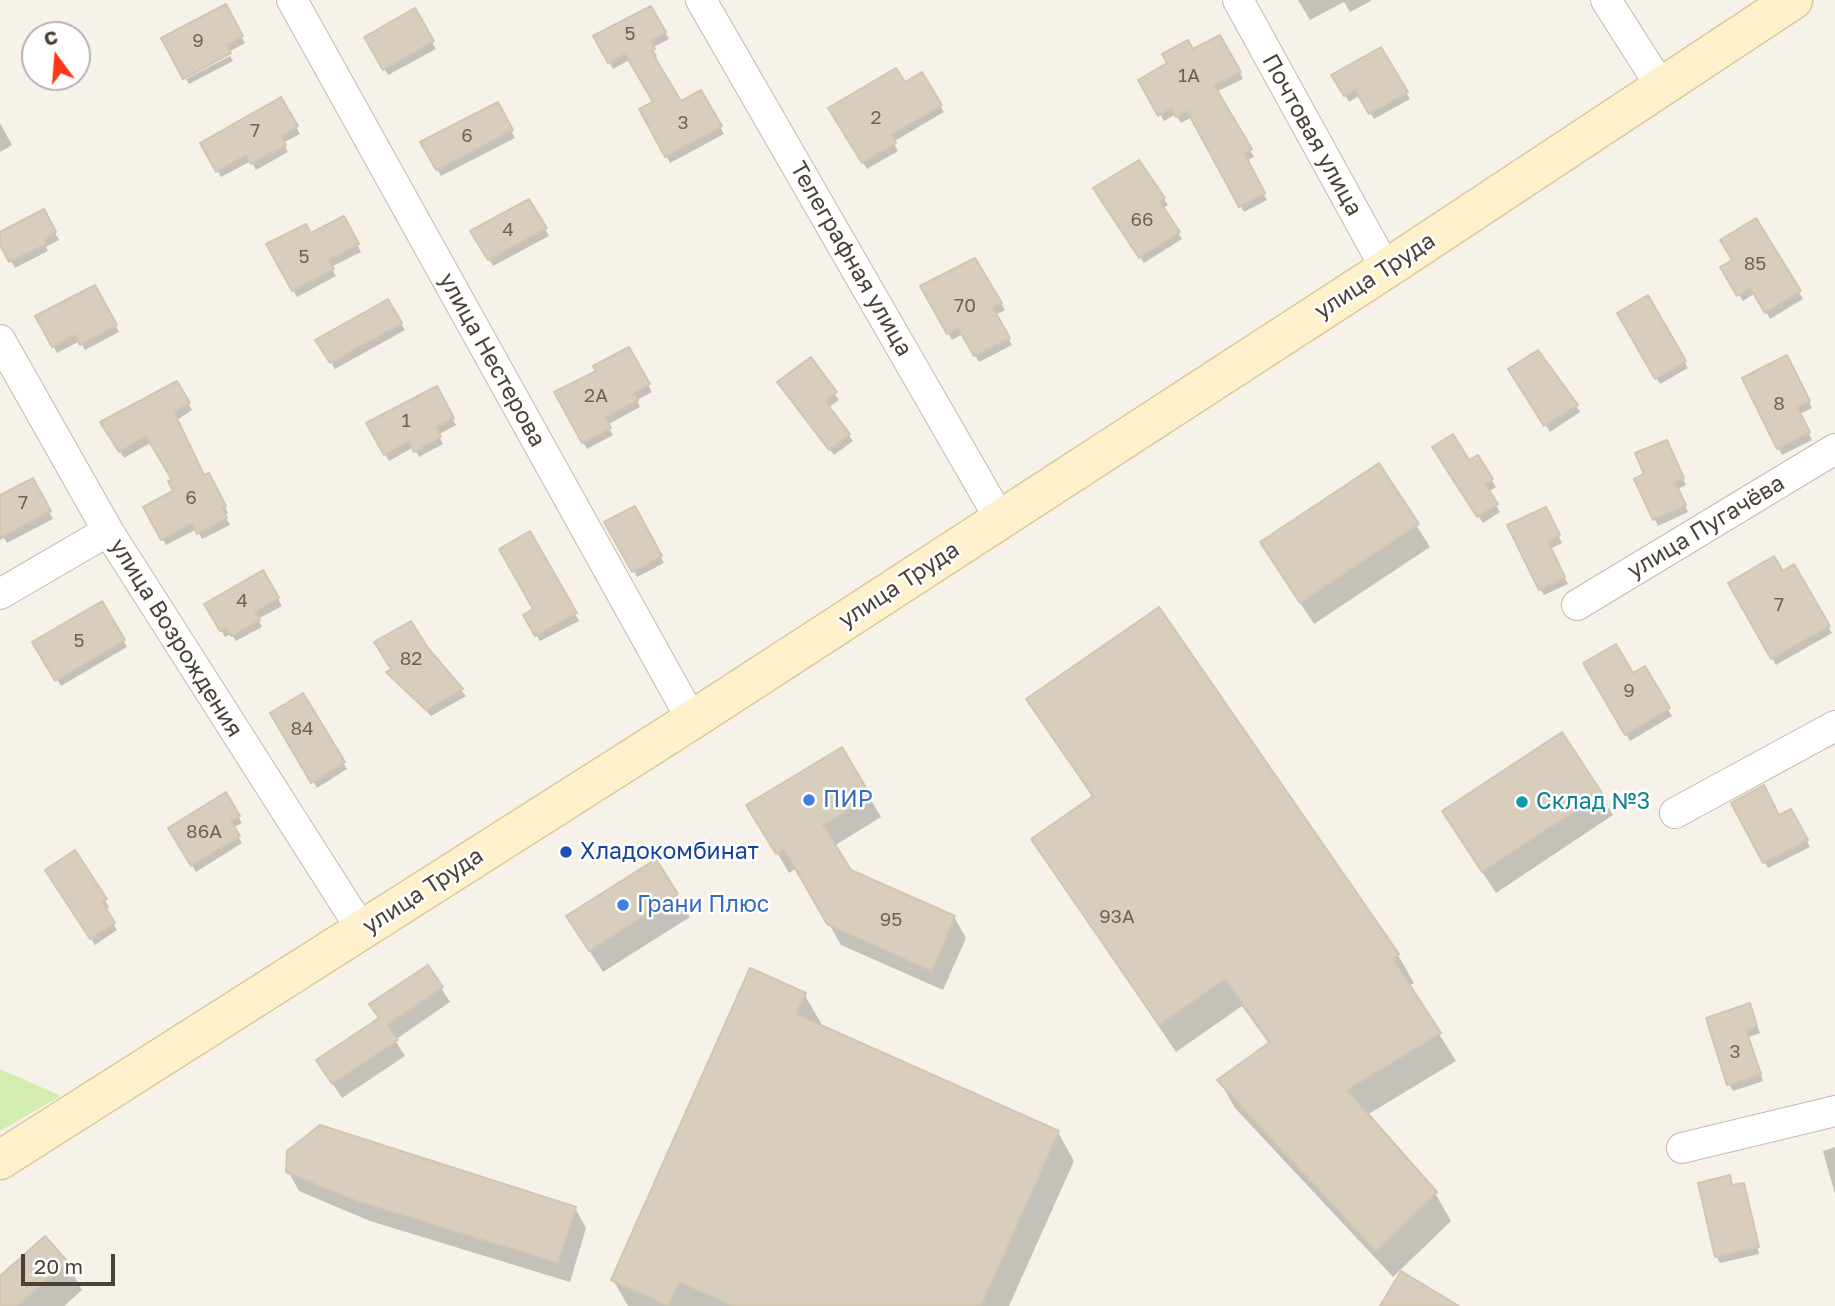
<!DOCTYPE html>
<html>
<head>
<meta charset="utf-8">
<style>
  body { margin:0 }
  #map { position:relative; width:1835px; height:1306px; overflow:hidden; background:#f6f2ea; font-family:"Golos Text",sans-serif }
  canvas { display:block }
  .north { position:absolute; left:21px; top:21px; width:70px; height:70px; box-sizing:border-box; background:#fff; border:2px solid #b7b3af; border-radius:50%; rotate:344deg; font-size:19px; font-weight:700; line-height:28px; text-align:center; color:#4b4237 }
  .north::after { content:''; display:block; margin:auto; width:24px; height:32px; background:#ff3518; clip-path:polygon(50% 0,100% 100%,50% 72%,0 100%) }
  .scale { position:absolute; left:21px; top:1254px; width:94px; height:32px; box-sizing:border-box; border:4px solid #4b4237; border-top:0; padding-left:9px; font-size:21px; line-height:24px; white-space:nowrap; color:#4b4237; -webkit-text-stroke:5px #fff; paint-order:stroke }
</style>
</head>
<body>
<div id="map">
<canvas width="1835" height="1306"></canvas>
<div class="north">С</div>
<div class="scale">20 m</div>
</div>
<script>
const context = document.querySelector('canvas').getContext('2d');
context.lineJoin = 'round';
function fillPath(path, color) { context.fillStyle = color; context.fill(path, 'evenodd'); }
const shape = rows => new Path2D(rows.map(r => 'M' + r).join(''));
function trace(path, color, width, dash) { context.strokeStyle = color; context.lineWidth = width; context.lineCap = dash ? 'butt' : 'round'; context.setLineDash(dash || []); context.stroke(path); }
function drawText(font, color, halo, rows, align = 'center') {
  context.font = font + ' "Golos Text",sans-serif'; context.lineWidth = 5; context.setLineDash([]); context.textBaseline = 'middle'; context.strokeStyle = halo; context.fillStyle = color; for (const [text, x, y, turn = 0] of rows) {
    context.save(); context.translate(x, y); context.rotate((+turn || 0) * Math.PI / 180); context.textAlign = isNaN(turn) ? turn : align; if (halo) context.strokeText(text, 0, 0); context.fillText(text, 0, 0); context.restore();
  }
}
const green = shape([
  [0,1069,61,1096,0,1131]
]);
const shadow = shape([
  [1298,0,1370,0,1371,1,1350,12,1344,2,1310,20],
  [225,7,245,43,184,76],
  [651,8,669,39,652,48,657,56,653,59,680,103,701,92,724,134,670,163,642,110,656,103,631,59,613,69,595,37],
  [414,11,436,49,388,75,366,37],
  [1220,37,1243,79,1216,92,1254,157,1246,161,1267,200,1244,212,1192,117,1181,123,1176,114,1164,121,1141,81],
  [1380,50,1410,99,1374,119,1360,95,1349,102,1334,76],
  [230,56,233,61,189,84,186,79],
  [921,74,944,112,893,142,898,151,867,169,830,109,904,84],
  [281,99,300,134,283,143,288,152,256,170,251,161,221,177,202,144],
  [497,105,515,138,441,176,423,142],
  [0,123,12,145,0,152],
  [1099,195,1164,199,1168,205,1162,209,1182,239,1144,263],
  [529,202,549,236,493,266,473,232],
  [43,211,59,240,46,247,48,251,15,268,0,241,0,234],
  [343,219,361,252,331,267,336,276,297,297,268,245,311,235],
  [1755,221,1803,299,1770,319,1755,293,1743,301,1722,268,1734,261],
  [975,260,1005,310,995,315,1012,345,979,362,963,334,952,340,922,286],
  [94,287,119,332,85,350,80,341,57,353,38,317],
  [1648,297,1688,368,1660,384,1619,313],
  [388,301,405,330,335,369,318,340],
  [629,349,652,392,637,400,640,407,607,425,613,435,587,449,556,393,598,372],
  [810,360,839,400,828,408,853,441,834,455,783,389],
  [1791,364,1812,408,1800,414,1812,440,1782,455,1744,379],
  [1510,370,1576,406,1580,412,1550,432],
  [176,383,192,410,177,420,204,477,208,475,228,513,225,515,230,525,202,539,197,529,166,545,145,508,176,492,174,481,152,442,124,458,103,423],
  [436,389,456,425,438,435,443,444,419,457,414,447,389,461,368,424],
  [1670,448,1686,485,1678,489,1688,512,1658,526,1636,479,1647,475],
  [1438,455,1469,462,1477,457,1496,487,1488,492,1500,512,1483,523],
  [1379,466,1430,547,1314,624,1275,564],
  [32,480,53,519,7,543,4,538,0,540,0,497],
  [634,508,664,563,637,577,607,522],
  [1549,515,1562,543,1550,549,1568,584,1544,595,1540,589],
  [529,534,579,621,540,641,525,616,535,610],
  [1794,567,1832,633,1776,665,1730,584,1782,573],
  [263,573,282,606,258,619,262,627,236,641,231,634,225,637,206,605],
  [102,603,127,647,61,686,35,642],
  [1159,610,1398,955,1414,983,1409,986,1456,1061,1367,1115,1435,1193,1451,1221,1393,1277,1235,1108,1219,1080,1270,1045,1242,1006,1176,1052,1033,840,1093,798,1028,699],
  [426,649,466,696,431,716,389,673],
  [1585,664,1633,675,1644,669,1672,716,1630,741],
  [303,695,347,769,317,788,272,714],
  [841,750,881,817,834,846,850,872,954,917,966,938,943,990,841,945,797,868,789,873,749,805],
  [225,794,242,823,233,828,242,843,196,872,170,828],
  [1600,794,1613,815,1496,893,1457,833],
  [1733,803,1779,817,1791,811,1810,847,1768,868],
  [74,853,109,907,105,910,117,930,95,945,51,877],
  [655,861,690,917,603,972,581,938],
  [428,967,450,1002,395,1040,405,1056,342,1098,327,1075],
  [804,994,821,1023,819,1027,1058,1132,1074,1161,1009,1306,628,1306,613,1280],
  [1749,1006,1760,1033,1749,1037,1763,1081,1733,1091,1729,1084],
  [1835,1147,1835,1194,1823,1151],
  [288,1171,575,1208,586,1228,570,1282,370,1221,299,1191],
  [1729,1177,1733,1187,1743,1185,1746,1190,1759,1254,1720,1263,1716,1256],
  [67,1263,82,1290,64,1306,0,1306,0,1278]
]);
const building = shape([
  [226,4,243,36,226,45,231,53,183,79,161,38,226,4],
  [651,6,666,32,650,41,655,49,651,51,681,101,701,90,722,126,665,157,639,109,653,102,625,54,608,63,593,36,651,6],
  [415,8,434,41,383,70,364,37,415,8],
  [1220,35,1241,72,1214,85,1252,149,1244,153,1265,193,1239,207,1187,111,1176,117,1171,108,1158,116,1138,80,1167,63,1162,54,1188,40,1193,49,1220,35],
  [1381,47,1408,92,1369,114,1355,90,1344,96,1331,75,1381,47],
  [896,68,905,82,922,72,942,105,891,135,896,143,862,163,828,108,896,68],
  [281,97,298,126,281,136,286,145,251,164,246,155,216,172,200,143,281,97],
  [498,102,513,130,436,170,420,142,498,102],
  [1139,160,1165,198,1160,202,1180,232,1139,258,1093,188,1139,160],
  [529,199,547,228,488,260,470,231,529,199],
  [44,209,56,232,44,240,46,244,9,262,0,245,0,232,44,209],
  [344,216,359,244,329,260,334,269,292,291,266,244,306,224,311,233,344,216],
  [1756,218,1801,291,1765,313,1750,288,1737,296,1720,267,1732,260,1720,240,1756,218],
  [975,258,1002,303,993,308,1010,338,974,356,958,328,947,334,920,286,975,258],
  [95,285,117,325,80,345,75,335,52,347,35,316,95,285],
  [1648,295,1686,361,1655,379,1617,313,1648,295],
  [388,299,402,323,330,363,315,340,388,299],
  [629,347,650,384,634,393,638,400,605,417,611,428,582,443,554,392,596,371,593,366,629,347],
  [1538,350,1578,405,1544,426,1508,369,1538,350],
  [1787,355,1810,401,1797,407,1810,432,1777,449,1742,378,1787,355],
  [811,357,837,392,825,401,850,434,829,450,777,382,811,357],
  [177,381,190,403,174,412,204,475,209,473,226,506,222,508,227,518,197,534,192,523,161,540,143,507,173,491,168,481,172,480,146,436,119,452,100,422,177,381],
  [437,386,454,418,436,427,441,437,414,452,409,441,384,455,366,423,437,386],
  [1453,434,1469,460,1478,455,1493,479,1485,484,1498,504,1477,517,1432,447,1453,434],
  [1667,440,1684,478,1675,482,1686,505,1653,520,1634,479,1644,474,1635,453,1667,440],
  [1379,463,1419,524,1300,603,1260,542,1379,463],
  [33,478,51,511,0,538,0,495,33,478],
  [635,506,662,556,632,572,604,522,635,506],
  [1546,507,1560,535,1548,542,1565,577,1539,590,1507,525,1546,507],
  [530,531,577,613,535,636,523,615,533,609,499,549,530,531],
  [1774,556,1783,571,1794,564,1830,626,1771,659,1728,583,1774,556],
  [263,570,279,598,255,612,260,620,231,636,226,628,220,631,204,604,263,570],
  [102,601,125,640,55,681,32,642,102,601],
  [1159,607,1399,954,1393,959,1441,1033,1347,1090,1437,1192,1376,1251,1217,1080,1270,1042,1225,979,1159,1025,1031,839,1093,796,1026,699,1159,607],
  [411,621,428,648,463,689,426,710,386,672,391,669,374,642,411,621],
  [1616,644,1633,673,1645,666,1670,708,1625,735,1583,663,1616,644],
  [303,693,345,762,311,783,270,713,303,693],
  [1562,732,1602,793,1482,872,1442,811,1562,732],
  [842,747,871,796,823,825,851,870,955,916,932,971,827,924,784,849,776,854,746,805,842,747],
  [1764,785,1779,815,1791,809,1808,840,1763,863,1731,803,1764,785],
  [226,792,240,816,231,821,240,836,191,866,168,828,226,792],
  [75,850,107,899,102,902,115,923,90,939,45,870,75,850],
  [656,859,678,894,589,951,566,916,656,859],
  [428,965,443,987,387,1025,398,1040,332,1084,316,1060,379,1018,369,1004,428,965],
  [750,968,806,993,796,1014,1059,1131,981,1306,733,1306,679,1282,668,1306,611,1280,750,968],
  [1750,1003,1757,1026,1746,1030,1761,1074,1727,1085,1706,1018,1750,1003],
  [320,1125,576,1207,558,1263,357,1201,286,1172,287,1151,320,1125],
  [1730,1175,1732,1185,1744,1183,1759,1247,1715,1257,1698,1183,1730,1175],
  [45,1236,68,1262,17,1306,0,1306,0,1276,45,1236],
  [1401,1271,1459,1306,1380,1306,1401,1271]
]);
const street = shape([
  [292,0,692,720],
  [701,0,1000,519],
  [1238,0,1386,269],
  [1606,0,1662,88],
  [0,340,108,531,362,930],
  [0,594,108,531],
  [1577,605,1835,449],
  [1675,813,1835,726],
  [1682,1148,1835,1111]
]);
const secondary = shape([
  [0,1160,692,720,1386,269,1793,0]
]);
const markers = [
  [809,800,7,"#3f7fe0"],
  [1522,802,7,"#0f9aa8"],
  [566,852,7,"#1a4fb4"],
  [623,905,7,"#3f7fe0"]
];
const numberNames = [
  ["5",630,34],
  ["9",198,41],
  ["1А",1189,76],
  ["2",876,118],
  ["3",683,123],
  ["7",255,131],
  ["6",467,136],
  ["66",1142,220],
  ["4",508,230],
  ["5",304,257],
  ["85",1755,264],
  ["70",965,306],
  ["2А",596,396],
  ["8",1779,404],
  ["1",406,421],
  ["6",191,498],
  ["7",23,503],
  ["4",242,601],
  ["7",1779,605],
  ["5",79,641],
  ["82",411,659],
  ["9",1629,691],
  ["84",302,729],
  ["86А",204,832],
  ["93А",1117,917],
  ["95",891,920],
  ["3",1735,1052]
];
const streetNames = [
  ["Почтовая улица",1312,135,61],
  ["Телеграфная улица",851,259,60],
  ["улица Труда",1375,276,-33],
  ["улица Нестерова",492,360,61],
  ["улица Пугачёва",1706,527,-31],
  ["улица Труда",899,585,-33],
  ["улица Возрождения",176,638,58],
  ["улица Труда",423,891,-33]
];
const shopNames = [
  ["ПИР",823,800],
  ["Грани Плюс",637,905]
];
const cultureNames = [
  ["Склад №3",1536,802]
];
const transitNames = [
  ["Хладокомбинат",580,852]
];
fillPath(green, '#d3edb0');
fillPath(shadow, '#0003');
fillPath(building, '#d9cebe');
trace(building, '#d4c5b0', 2);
trace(street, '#c3baab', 32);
trace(secondary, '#ddc898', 41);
trace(street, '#fff', 30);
trace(secondary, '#fff1cb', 38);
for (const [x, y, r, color] of markers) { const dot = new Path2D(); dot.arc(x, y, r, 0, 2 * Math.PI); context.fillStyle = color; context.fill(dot); trace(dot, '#fff', 2.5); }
drawText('19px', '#6e6559', null, numberNames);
drawText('23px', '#4b4237', '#fff', streetNames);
drawText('23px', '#366cbe', '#fff', shopNames, 'left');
drawText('23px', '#0d838f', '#fff', cultureNames, 'left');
drawText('23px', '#164399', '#fff', transitNames, 'left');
</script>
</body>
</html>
